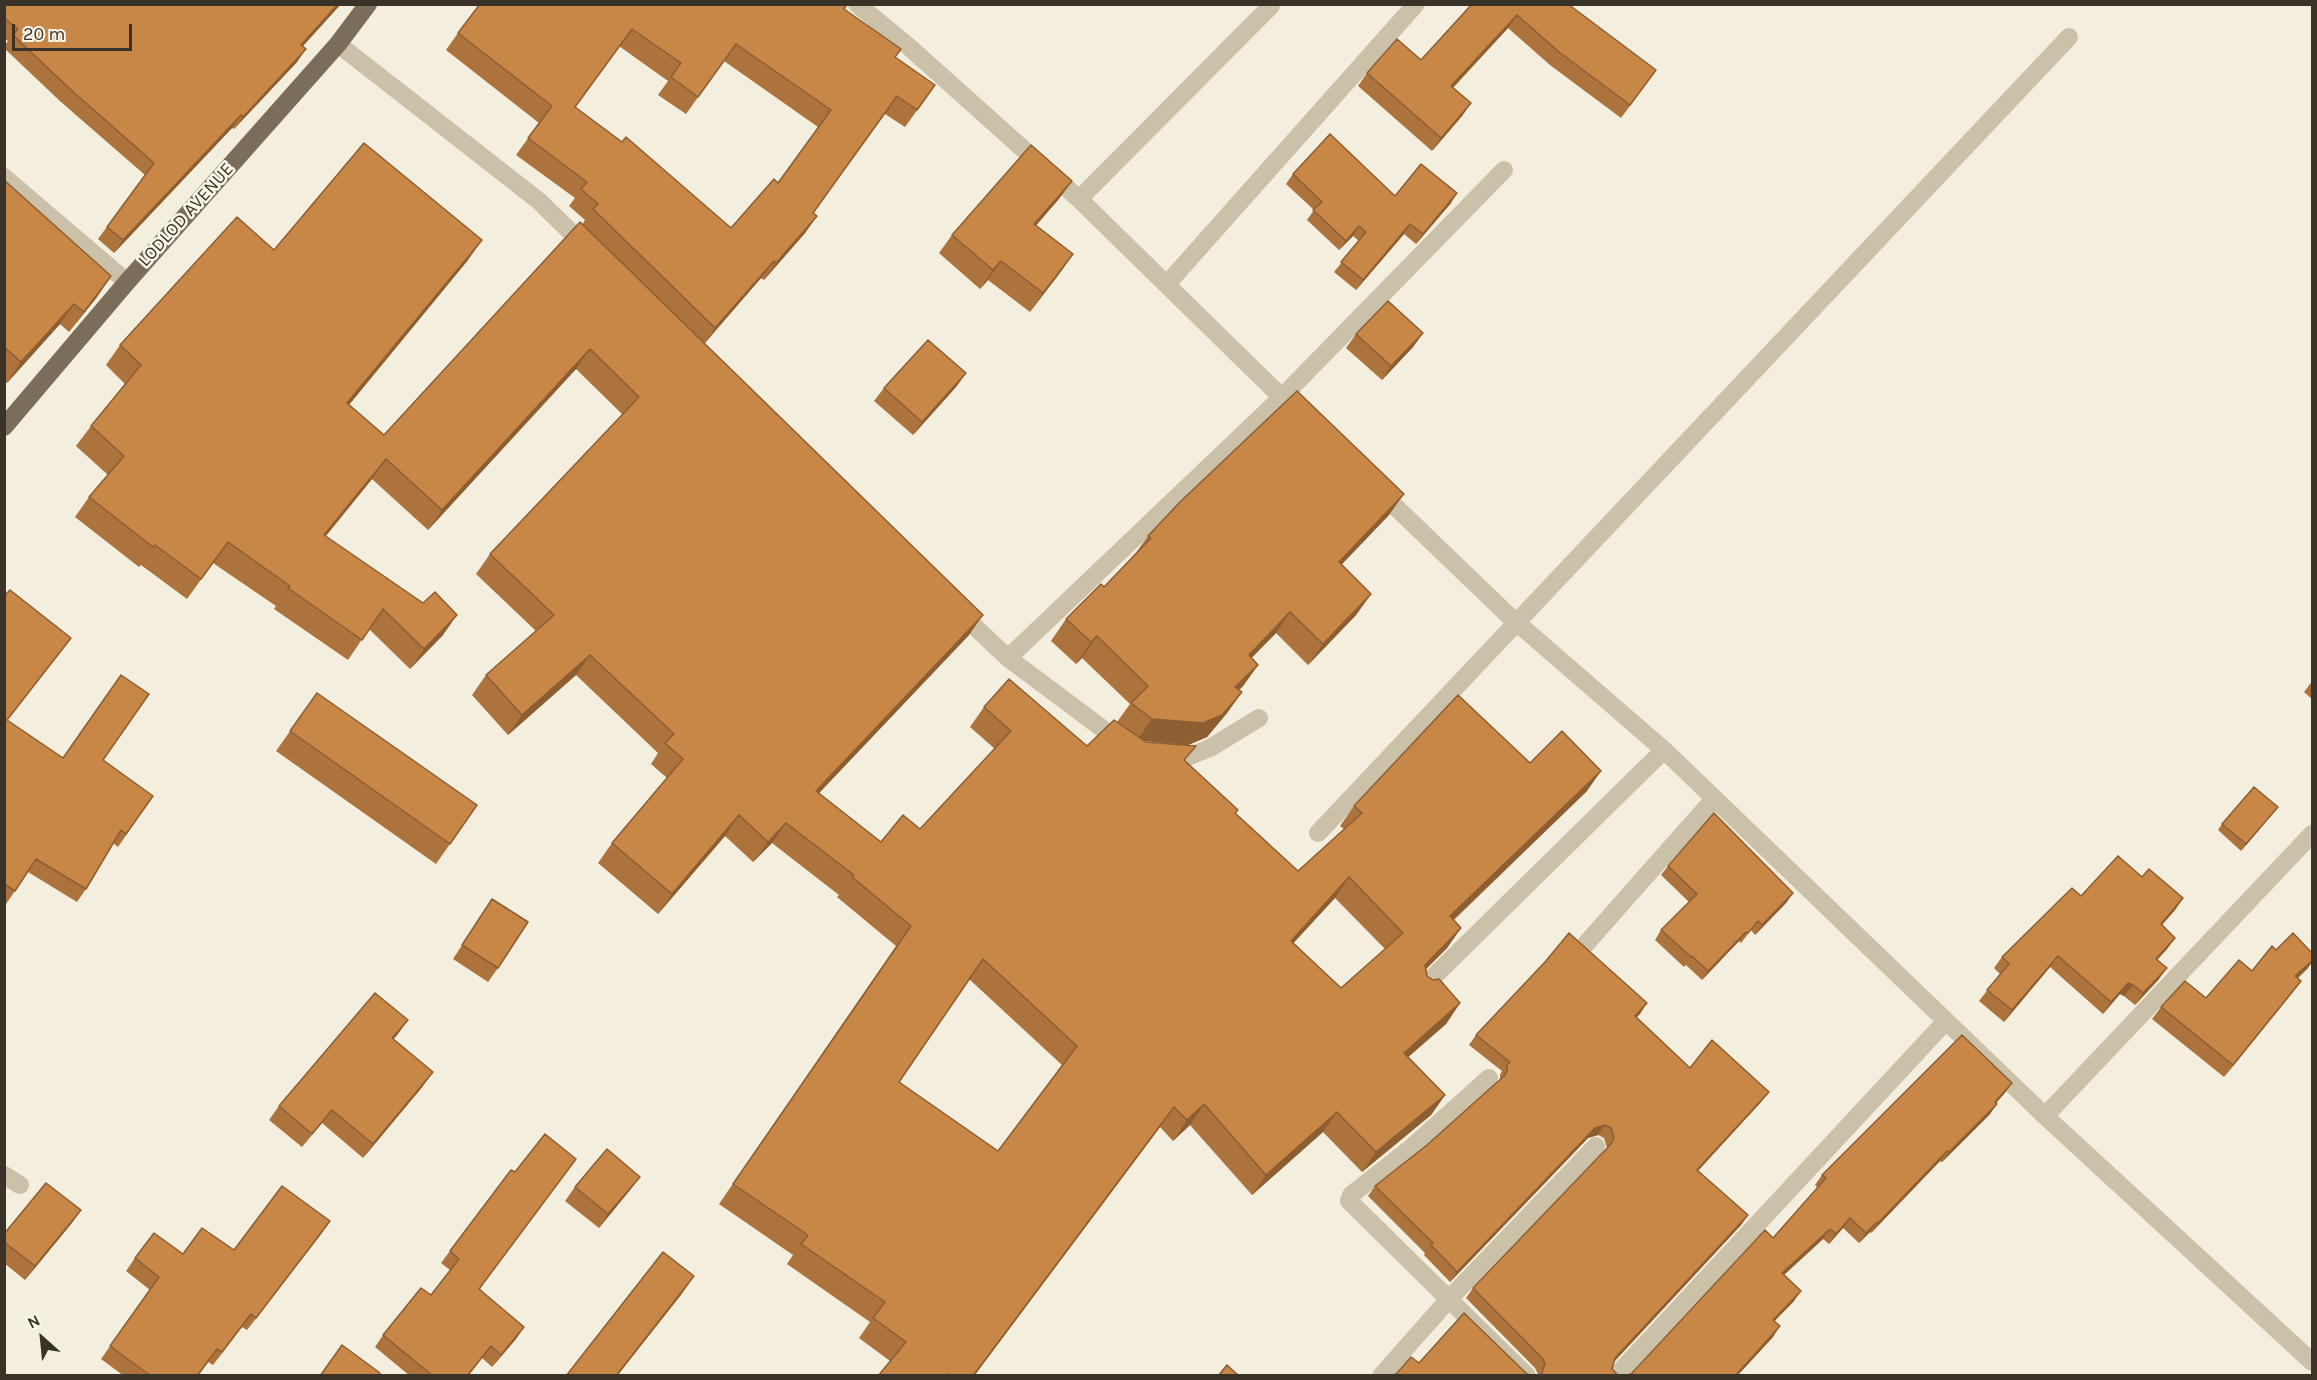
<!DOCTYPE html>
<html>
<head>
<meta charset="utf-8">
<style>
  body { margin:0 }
  #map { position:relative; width:2317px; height:1380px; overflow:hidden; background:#f3eedd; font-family:Karla,sans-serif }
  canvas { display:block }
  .frame { position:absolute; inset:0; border:6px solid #383229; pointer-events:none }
  .north { position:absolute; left:12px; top:1308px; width:60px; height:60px; -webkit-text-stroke:4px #faf7ea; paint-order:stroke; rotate:333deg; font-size:16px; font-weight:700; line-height:24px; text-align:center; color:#383229 }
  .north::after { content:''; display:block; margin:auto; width:21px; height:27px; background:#383229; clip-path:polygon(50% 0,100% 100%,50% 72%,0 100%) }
  .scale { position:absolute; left:12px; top:24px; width:120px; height:27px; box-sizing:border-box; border:3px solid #383229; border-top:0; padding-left:8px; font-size:18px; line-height:21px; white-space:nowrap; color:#383229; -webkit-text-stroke:4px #faf7ea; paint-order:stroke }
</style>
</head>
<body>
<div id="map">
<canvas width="2317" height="1380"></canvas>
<div class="frame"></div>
<div class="north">N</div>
<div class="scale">20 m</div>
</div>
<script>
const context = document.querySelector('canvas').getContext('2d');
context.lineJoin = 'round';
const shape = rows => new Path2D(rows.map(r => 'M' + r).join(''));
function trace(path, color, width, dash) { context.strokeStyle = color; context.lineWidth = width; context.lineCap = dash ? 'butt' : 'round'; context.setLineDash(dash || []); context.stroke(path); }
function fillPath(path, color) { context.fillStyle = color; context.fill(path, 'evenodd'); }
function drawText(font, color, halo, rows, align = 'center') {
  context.font = font + ' Karla,sans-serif'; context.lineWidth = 5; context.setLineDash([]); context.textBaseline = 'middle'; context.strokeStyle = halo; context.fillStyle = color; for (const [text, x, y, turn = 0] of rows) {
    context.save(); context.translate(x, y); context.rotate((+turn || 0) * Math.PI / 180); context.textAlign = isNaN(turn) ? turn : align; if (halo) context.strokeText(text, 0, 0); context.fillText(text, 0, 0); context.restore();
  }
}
const minor = shape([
  [857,4,908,46,1079,199,1304,419],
  [338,44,539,201,588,249],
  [4,177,127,282],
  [1079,199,1271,6],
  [1167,284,1416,4],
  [1378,490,1507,614,1664,750,2045,1116,2312,1362],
  [957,610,1008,658,1282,397,1504,170],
  [1008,658,1123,744],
  [1166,755,1190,756,1210,748,1259,718],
  [1318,833,2069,37],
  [1584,946,1713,800],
  [1421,989,1664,750],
  [1489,1078,1412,1147,1351,1195,1349,1201,1527,1376],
  [2045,1116,2312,834],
  [4,1175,20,1185],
  [1381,1376,1450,1298,1596,1146],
  [1616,1376,1946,1021]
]);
const major = shape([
  [4,427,127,282,338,44,368,4]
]);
const wall = shape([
  [4,4,341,4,303,46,297,62,234,129,232,128,114,253,98,239,145,175,61,102,4,48,4,46,8,41,4,38],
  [1472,4,1568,4,1647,83,1621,118,1550,65,1508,28,1453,88,1471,103,1462,116,1432,151,1358,86,1367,73,1421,60],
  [844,9,895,57,923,102,905,127,885,114,813,213,817,216,805,233,764,280,761,278,704,344,969,635,819,793,881,842,920,829,995,749,970,727,984,707,1087,746,1117,722,1130,704,1082,658,1076,664,1051,641,1066,619,1104,587,1135,554,1148,536,1389,515,1341,565,1371,594,1356,615,1308,665,1276,633,1251,658,1258,665,1243,686,1239,690,1242,692,1227,713,1207,737,1188,745,1144,741,1185,761,1238,810,1235,813,1298,871,1344,829,1340,826,1354,806,1530,763,1587,791,1454,920,1461,928,1447,948,1425,970,1427,976,1460,1003,1446,1024,1408,1057,1445,1095,1431,1115,1362,1172,1323,1132,1252,1195,1190,1125,1173,1141,1160,1127,974,1376,878,1376,890,1361,859,1338,870,1322,787,1264,793,1255,719,1204,896,946,837,897,839,895,772,843,753,862,725,836,658,914,598,863,612,843,667,778,651,764,658,753,576,675,508,735,472,695,486,675,536,631,476,574,490,554,623,415,576,369,428,530,372,479,326,536,443,635,410,669,369,629,348,660,274,609,276,606,213,563,187,599,141,565,139,567,75,517,89,497,108,475,76,446,91,426,125,384,106,365,120,345,274,250,468,260,349,405,384,435,582,225,585,220,569,206,575,198,516,155,539,123,446,50,458,33],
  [619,46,668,81,658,95,686,114,724,61,818,127,778,183,731,228,622,142,575,107],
  [1335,898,1385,949,1341,988,1293,943],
  [969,979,1062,1065,998,1151,899,1082],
  [1293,174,1395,196,1451,203,1416,244,1404,234,1356,290,1334,272,1359,241,1353,236,1339,250,1307,220,1314,210,1286,184],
  [4,180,97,297,69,332,60,324,7,383,4,381],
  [1072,181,1058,200,1036,225,1073,254,1030,312,988,280,980,289,939,253,952,235],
  [1423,333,1413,347,1382,380,1346,348,1356,334],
  [966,373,956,387,913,435,874,401,884,388],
  [4,596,62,650,7,720,63,758,103,760,153,796,118,847,113,843,86,889,77,902,28,872,6,904,4,903],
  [2313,680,2313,700,2304,692],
  [317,693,477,805,436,864,276,751],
  [2273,813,2241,851,2218,830,2222,824],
  [1668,866,1793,893,1786,903,1755,935,1751,930,1741,943,1739,941,1702,980,1686,965,1684,967,1655,940,1661,930,1689,902,1661,875],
  [2142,877,2183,898,2175,910,2162,925,2175,938,2167,949,2157,960,2159,979,2135,1005,2124,996,2120,994,2103,1014,2050,967,2004,1022,1979,1001,2000,974,1994,968,2002,957],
  [492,899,498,968,488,982,453,959],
  [2276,950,2313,954,2313,961,2307,969,2297,978,2301,981,2292,993,2224,1077,2152,1019,2161,1007,2206,998,2252,971],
  [1647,1003,1636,1017,1690,1068,1761,1102,1698,1171,1748,1215,1741,1225,1614,1362,1612,1369,1619,1376,1537,1376,1538,1374,1535,1368,1466,1298,1473,1288,1607,1148,1604,1138,1598,1135,1588,1138,1450,1282,1424,1255,1425,1253,1368,1196,1375,1186,1427,1145,1500,1080,1500,1075,1502,1071,1469,1045,1476,1035],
  [398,1034,393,1039,423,1086,363,1158,322,1123,302,1147,269,1120,279,1106],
  [2012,1083,1996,1103,1990,1114,1942,1162,1940,1161,1871,1233,1870,1232,1859,1243,1843,1228,1829,1244,1823,1239,1784,1275,1794,1301,1774,1321,1773,1337,1737,1376,1624,1376,1631,1374,1773,1238,1818,1188,1815,1185,1822,1175],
  [511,1170,480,1290,516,1339,492,1367,482,1358,468,1376,410,1376,375,1347,383,1335,431,1295,450,1270,441,1263],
  [640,1177,630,1190,599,1228,565,1201,575,1187],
  [81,1210,71,1224,25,1280,4,1263,4,1234],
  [321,1234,247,1330,242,1327,213,1365,208,1362,198,1376,124,1376,101,1359,150,1290,126,1271,135,1258,234,1250]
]);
const shadedWall = shape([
  [338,4,341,4,292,58,301,45],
  [1517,15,1508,28,1442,99,1451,86],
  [306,49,297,62,234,129,243,117],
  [1471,103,1462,116,1432,151,1441,138],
  [241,115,232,128,114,253,123,240],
  [1072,181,1058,200,1021,243,1034,224],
  [1457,193,1451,203,1416,244,1423,234],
  [817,216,805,233,764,280,776,263],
  [1410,224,1404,234,1356,290,1363,280],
  [1359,226,1353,236,1339,250,1346,241],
  [482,240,468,260,333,424,347,403],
  [1073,254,1060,273,1030,312,1043,293],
  [774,261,761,278,703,345,715,328],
  [1001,261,988,280,980,289,993,270],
  [111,276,97,297,69,332],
  [74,304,60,324,7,383,21,362],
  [1423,333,1413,347,1382,380,1391,366],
  [590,349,576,369,428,530,442,510],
  [966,373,956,387,913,435,922,422],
  [386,459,372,479,310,555,324,535],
  [1404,494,1389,515,1324,583,1339,562],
  [1371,594,1356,615,1308,665,1323,644],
  [1290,612,1276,633,1234,676,1249,655],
  [457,615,443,635,410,669,424,649],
  [983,615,969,635,802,811,816,791],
  [1097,636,1082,658,1076,664,1091,642],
  [71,638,62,650,4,724,4,723],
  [590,655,576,675,508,735,522,715],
  [1258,665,1243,686,1221,708,1235,687],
  [1242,692,1227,713,1207,737,1188,745,1137,740,1152,719],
  [1601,771,1587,791,1436,936,1450,916],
  [2278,807,2273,813,2241,851,2246,844],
  [739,815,725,836,658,914,672,894],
  [786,823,772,843,753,862,768,842],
  [1349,877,1335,898,1277,961,1291,941],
  [1793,893,1786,903,1755,935,1762,925],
  [2183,898,2175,910,2152,936,2161,924],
  [1461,928,1447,948,1410,985,1425,965],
  [1746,932,1739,941,1702,980,1708,971],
  [2175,938,2167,949,2148,970,2156,959],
  [2058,956,2050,967,2004,1022,2012,1010],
  [2313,960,2307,969,2287,989,2295,976],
  [2167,968,2159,979,2135,1005,2143,993],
  [2301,981,2292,993,2224,1077,2233,1065],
  [2128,983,2133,985,2124,996,2120,994,2103,1014,2111,1002],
  [1460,1003,1446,1024,1390,1073,1404,1053],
  [1647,1003,1640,1014,1628,1026,1635,1016],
  [408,1020,398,1034,382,1052,392,1038],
  [433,1072,423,1086,363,1158,373,1144],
  [2012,1083,2005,1093,1988,1112,1995,1102],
  [1769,1092,1761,1102,1689,1180,1697,1170],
  [1445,1095,1431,1115,1362,1172,1376,1152],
  [1204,1104,1190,1125,1173,1141,1187,1120],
  [1997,1104,1990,1114,1942,1162,1949,1152],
  [1174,1107,1160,1127,974,1376,973,1376],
  [1337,1112,1323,1132,1252,1195,1266,1175],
  [1605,1125,1598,1135,1588,1138,1450,1282,1457,1272,1595,1128],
  [1947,1151,1940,1161,1871,1233,1878,1223],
  [640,1177,630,1190,599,1228,608,1214],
  [81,1210,71,1224,25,1280,35,1266],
  [1748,1215,1741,1225,1608,1368,1615,1358],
  [1850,1218,1843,1228,1829,1244,1836,1234],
  [330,1221,321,1234,247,1330,256,1318],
  [1877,1222,1870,1232,1859,1243,1866,1233],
  [1830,1229,1823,1239,1775,1283,1782,1273],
  [694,1276,681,1295,617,1376,616,1376],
  [1801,1291,1794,1301,1766,1330,1773,1320],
  [1780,1326,1773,1337,1737,1376,1735,1376],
  [524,1327,516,1339,492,1367,501,1355],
  [491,1346,482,1358,468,1376,467,1376]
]);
const building = shape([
  [4,4,338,4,301,45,306,49,243,117,241,115,123,240,107,227,154,163,70,89,13,35,18,29,4,18,4,4],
  [480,4,847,4,844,9,901,49,895,57,935,85,917,110,897,96,813,213,817,216,776,263,774,261,715,328,593,209,598,204,581,189,587,182,528,138,552,106,458,33,480,4],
  [632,29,681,63,671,77,698,97,736,44,831,110,778,183,774,179,731,228,626,137,622,142,575,107,632,29],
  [1472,4,1568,4,1656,70,1630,105,1559,52,1517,15,1451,86,1471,103,1441,138,1367,73,1397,39,1421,60,1472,4],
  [1330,134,1395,196,1421,164,1457,193,1423,234,1410,224,1363,280,1341,262,1366,232,1359,226,1346,241,1313,210,1322,202,1293,174,1330,134],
  [364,143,482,240,347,403,384,435,580,222,983,615,816,791,881,842,903,815,920,829,1011,731,984,707,1009,679,1087,746,1114,720,1146,742,1196,746,1184,760,1238,810,1235,813,1298,871,1362,813,1354,806,1458,695,1530,763,1562,731,1601,771,1450,916,1461,928,1425,965,1427,976,1433,980,1439,979,1460,1003,1404,1053,1445,1095,1376,1152,1337,1112,1266,1175,1204,1104,1187,1120,1174,1107,973,1376,951,1376,949,1374,947,1376,878,1376,906,1342,873,1318,885,1302,801,1244,808,1235,733,1184,911,926,852,877,854,875,786,823,768,842,739,815,672,894,612,843,683,759,665,743,674,734,590,655,522,715,486,675,554,615,490,554,639,397,590,349,442,510,386,459,324,535,423,603,435,592,457,615,424,649,383,609,362,640,288,588,290,586,228,542,201,579,155,545,153,547,89,497,124,456,91,426,141,365,120,345,237,217,274,250,364,143],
  [1349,877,1403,933,1341,988,1291,941,1349,877],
  [983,959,1077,1046,998,1151,899,1082,983,959],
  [1031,145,1072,181,1034,224,1073,254,1043,293,1001,261,993,270,952,235,1031,145],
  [4,180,111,276,84,312,74,304,21,362,4,347,4,180],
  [1388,301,1423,333,1391,366,1356,334,1388,301],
  [928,340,966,373,922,422,884,388,928,340],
  [1297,391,1404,494,1339,562,1371,594,1323,644,1290,612,1249,655,1258,665,1235,687,1242,692,1222,715,1203,723,1152,719,1131,703,1148,686,1097,636,1091,642,1066,619,1101,584,1104,587,1151,538,1148,536,1180,502,1297,391],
  [10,590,71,638,7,720,63,758,121,675,149,694,103,760,153,796,126,834,121,830,86,889,36,859,15,891,4,884,4,596,10,590],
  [317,693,477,805,450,844,290,731,317,693],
  [2254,787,2278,807,2246,844,2222,824,2254,787],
  [1714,813,1793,893,1762,925,1758,921,1748,933,1746,932,1708,971,1692,956,1691,957,1661,930,1697,894,1668,866,1714,813],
  [2118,856,2142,877,2149,869,2183,898,2161,924,2175,938,2156,959,2167,968,2143,993,2133,985,2128,983,2111,1002,2058,956,2012,1010,1987,990,2009,964,2002,957,2072,888,2081,896,2118,856],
  [492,899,528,922,498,968,462,945,492,899],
  [1569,933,1647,1003,1635,1016,1690,1068,1712,1040,1769,1092,1697,1170,1748,1215,1615,1358,1612,1369,1619,1376,1539,1376,1542,1373,1545,1363,1542,1358,1473,1288,1611,1144,1614,1138,1611,1128,1605,1125,1595,1128,1457,1272,1431,1245,1433,1243,1375,1186,1427,1145,1504,1076,1507,1071,1507,1065,1510,1062,1476,1035,1545,962,1569,933],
  [2293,933,2313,954,2313,960,2295,976,2301,981,2233,1065,2161,1007,2185,981,2206,998,2239,960,2252,971,2272,946,2276,950,2293,933],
  [375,993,408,1020,392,1038,433,1072,373,1144,332,1110,312,1134,279,1106,375,993],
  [1962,1035,2012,1083,1995,1102,1997,1104,1949,1152,1947,1151,1878,1223,1877,1222,1866,1233,1850,1218,1836,1234,1830,1229,1782,1273,1801,1291,1773,1320,1780,1326,1735,1376,1624,1376,1631,1374,1765,1230,1773,1238,1826,1178,1822,1175,1962,1035],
  [545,1134,576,1159,479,1289,524,1327,501,1355,491,1346,467,1376,433,1376,383,1335,421,1288,431,1295,459,1259,450,1251,511,1170,515,1172,545,1134],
  [607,1149,640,1177,608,1214,575,1187,607,1149],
  [46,1183,81,1210,35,1266,4,1242,4,1234,46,1183],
  [282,1186,330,1221,256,1318,251,1314,222,1352,217,1349,197,1376,151,1376,110,1346,159,1277,135,1258,154,1233,183,1254,202,1228,234,1250,282,1186],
  [663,1252,694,1276,616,1376,566,1376,663,1252],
  [1464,1313,1527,1374,1532,1376,1389,1376,1396,1374,1411,1357,1419,1363,1464,1313],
  [342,1345,380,1373,378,1376,320,1376,342,1345],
  [1227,1365,1239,1376,1218,1376,1227,1365]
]);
const streetNames = [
  ["LODLOD AVENUE",186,215,-48]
];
trace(minor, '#cbc1a9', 18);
trace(major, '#7a6d5a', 18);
fillPath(wall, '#ac733d');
fillPath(shadedWall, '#8c5e32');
fillPath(building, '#c88647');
trace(building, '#8c5e32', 1.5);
drawText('18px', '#383229', '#faf7ea', streetNames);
</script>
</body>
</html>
